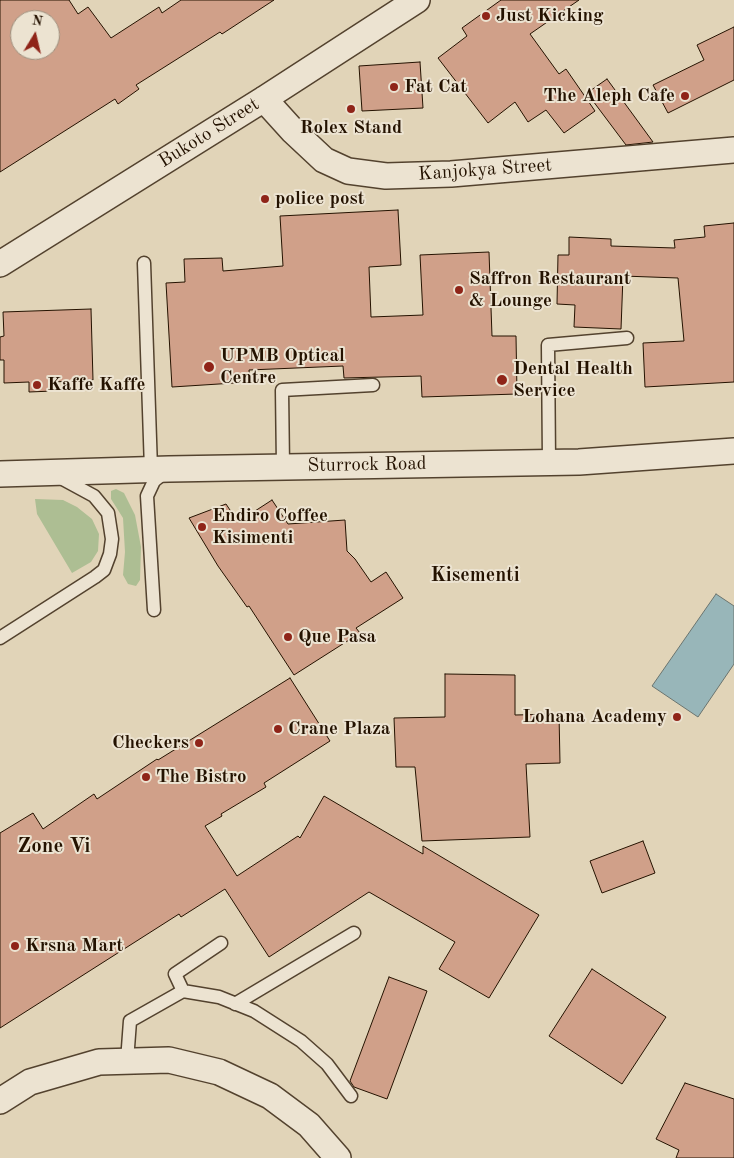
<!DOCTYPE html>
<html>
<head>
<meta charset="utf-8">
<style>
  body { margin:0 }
  #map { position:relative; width:734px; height:1158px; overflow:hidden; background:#e1d4b8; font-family:"Old Standard TT",serif }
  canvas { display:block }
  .north { position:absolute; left:10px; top:10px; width:50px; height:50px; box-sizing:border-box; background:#ece3d1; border:1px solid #9c8f7d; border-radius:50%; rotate:9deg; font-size:14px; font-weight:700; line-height:20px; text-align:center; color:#241200 }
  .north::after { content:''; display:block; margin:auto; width:18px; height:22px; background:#8f2418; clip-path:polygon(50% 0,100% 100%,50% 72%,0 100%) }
</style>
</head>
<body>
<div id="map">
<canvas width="734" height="1158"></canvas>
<div class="north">N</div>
</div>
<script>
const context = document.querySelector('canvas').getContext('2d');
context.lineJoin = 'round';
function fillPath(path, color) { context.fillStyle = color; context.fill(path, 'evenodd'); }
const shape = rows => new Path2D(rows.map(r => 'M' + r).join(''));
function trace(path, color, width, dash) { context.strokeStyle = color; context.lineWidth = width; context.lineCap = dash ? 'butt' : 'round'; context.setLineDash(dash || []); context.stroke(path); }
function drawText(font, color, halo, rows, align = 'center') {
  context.font = font + ' "Old Standard TT",serif'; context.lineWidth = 4; context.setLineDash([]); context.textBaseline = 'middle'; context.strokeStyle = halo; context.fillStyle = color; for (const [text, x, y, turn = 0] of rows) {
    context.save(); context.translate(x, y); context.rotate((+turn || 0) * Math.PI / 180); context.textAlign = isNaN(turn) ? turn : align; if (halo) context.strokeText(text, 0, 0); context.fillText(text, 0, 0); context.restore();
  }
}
const green = shape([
  [116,489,124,493,135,515,141,547,140,580,136,586,128,584,123,575,125,552,123,518,111,499,111,491],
  [35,499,63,500,77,507,92,519,99,534,98,551,91,562,72,573,37,514]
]);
const water = shape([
  [716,594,734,606,734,664,698,717,652,686,716,594]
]);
const building = shape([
  [0,0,69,0,78,14,88,7,111,38,159,7,162,13,181,0,274,0,222,34,220,32,136,85,139,89,118,104,115,99,0,172,0,0],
  [20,20,50,20,50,50,20,50,20,20],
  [501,0,579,0,530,34,559,74,566,69,595,111,564,133,546,110,528,122,515,102,488,123,438,58,467,36,462,28,501,0],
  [734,27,734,80,668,113,653,85,704,60,697,45,734,27],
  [420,62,423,108,362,111,359,66,420,62],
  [607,79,653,142,626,145,587,93,607,79],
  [398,210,401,265,369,267,371,317,423,315,420,255,489,252,492,336,516,336,517,394,422,397,421,376,344,378,343,366,249,370,250,382,172,387,166,283,185,282,184,259,222,258,223,271,283,266,280,216,398,210],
  [734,223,734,382,645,387,643,343,684,341,678,278,623,276,621,329,574,327,575,305,557,304,558,255,569,255,569,237,611,239,611,246,675,248,674,240,705,237,704,226,734,223],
  [91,309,93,380,53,382,53,391,29,392,29,382,4,383,4,360,0,360,0,337,4,336,3,312,91,309],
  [272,500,288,524,345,520,347,551,355,559,371,582,386,572,403,598,356,628,360,633,294,675,249,606,247,607,218,566,189,518,226,504,238,522,272,500],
  [445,674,515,675,515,715,559,714,560,763,526,764,530,837,422,841,415,767,396,767,394,718,445,717,445,674],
  [290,678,330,741,264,783,266,787,221,814,222,816,205,826,237,876,298,836,300,838,324,796,423,854,423,846,539,915,489,998,439,969,455,942,369,892,269,957,225,889,181,917,179,914,0,1028,0,833,33,813,43,829,94,794,97,799,157,759,158,760,290,678],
  [643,841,655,873,602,893,590,861,643,841],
  [592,969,666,1017,622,1084,549,1036,592,969],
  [389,977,427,991,387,1099,354,1087,350,1081,389,977],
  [685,1083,734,1099,734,1158,676,1158,679,1150,656,1139,685,1083]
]);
const lane = shape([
  [144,263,151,469],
  [549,462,548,345,627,338],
  [283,466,282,390,373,385],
  [154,610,147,496,154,481,165,472],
  [0,638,95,577,104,570,110,554,112,539,108,513,94,496,59,477],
  [183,991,175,974,221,943],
  [235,1004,354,933],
  [127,1061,130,1021,183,991,219,997,254,1011,301,1041,327,1064,351,1096]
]);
const street = shape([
  [264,99,293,131,324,160,348,171,386,176,451,174,734,150],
  [0,264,264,99,417,0],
  [0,474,169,469,579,462,734,451],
  [0,1101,30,1082,99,1062,169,1060,219,1072,270,1096,309,1125,338,1158]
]);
const markers = [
  [486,16,5,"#8f2418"],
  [394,87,5,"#8f2418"],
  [685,96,5,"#8f2418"],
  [351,109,5,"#8f2418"],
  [265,199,5,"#8f2418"],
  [459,290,5,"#8f2418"],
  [209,367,6,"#8f2418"],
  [502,380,6,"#8f2418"],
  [37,385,5,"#8f2418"],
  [202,527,5,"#8f2418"],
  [288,637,5,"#8f2418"],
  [677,717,5,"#8f2418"],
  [278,729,5,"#8f2418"],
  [199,743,5,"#8f2418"],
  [146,777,5,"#8f2418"],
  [15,946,5,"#8f2418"]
];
const poiNames = [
  ["Just Kicking",496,16],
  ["Fat Cat",404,87],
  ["The Aleph Cafe",675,96,"right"],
  ["Rolex Stand",351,128,"center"],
  ["police post",275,199],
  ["Saffron Restaurant",469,279],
  ["& Lounge",469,301],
  ["UPMB Optical",220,356],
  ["Centre",220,378],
  ["Dental Health",513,369],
  ["Service",513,391],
  ["Kaffe Kaffe",47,385],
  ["Endiro Coffee",212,516],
  ["Kisimenti",212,538],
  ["Que Pasa",298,637],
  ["Lohana Academy",667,717,"right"],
  ["Crane Plaza",288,729],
  ["Checkers",189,743,"right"],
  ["The Bistro",156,777],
  ["Krsna Mart",25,946]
];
const streetNames = [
  ["Bukoto Street",209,133,-32],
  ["Kanjokya Street",485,170,-4],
  ["Sturrock Road",367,465,-1]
];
const neighbourhoodNames = [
  ["Kisementi",475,576]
];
const quarterNames = [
  ["Zone Vi",54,846]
];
fillPath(green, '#adbe93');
fillPath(water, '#98b6b9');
trace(water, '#6a746f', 1);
fillPath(building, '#d0a089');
trace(building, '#241200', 1);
trace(lane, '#53422e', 15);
trace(street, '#53422e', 28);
trace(lane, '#ece3d1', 12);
trace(street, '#ece3d1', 25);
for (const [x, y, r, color] of markers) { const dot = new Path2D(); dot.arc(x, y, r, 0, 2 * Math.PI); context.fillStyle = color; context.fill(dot); trace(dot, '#ece3d1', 2); }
drawText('bold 19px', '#241200', '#ece3d1', poiNames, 'left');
drawText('19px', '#241200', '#ece3d1', streetNames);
drawText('bold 20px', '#241200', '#ece3d1', neighbourhoodNames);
drawText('bold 21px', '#241200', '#ece3d1', quarterNames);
</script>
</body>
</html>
